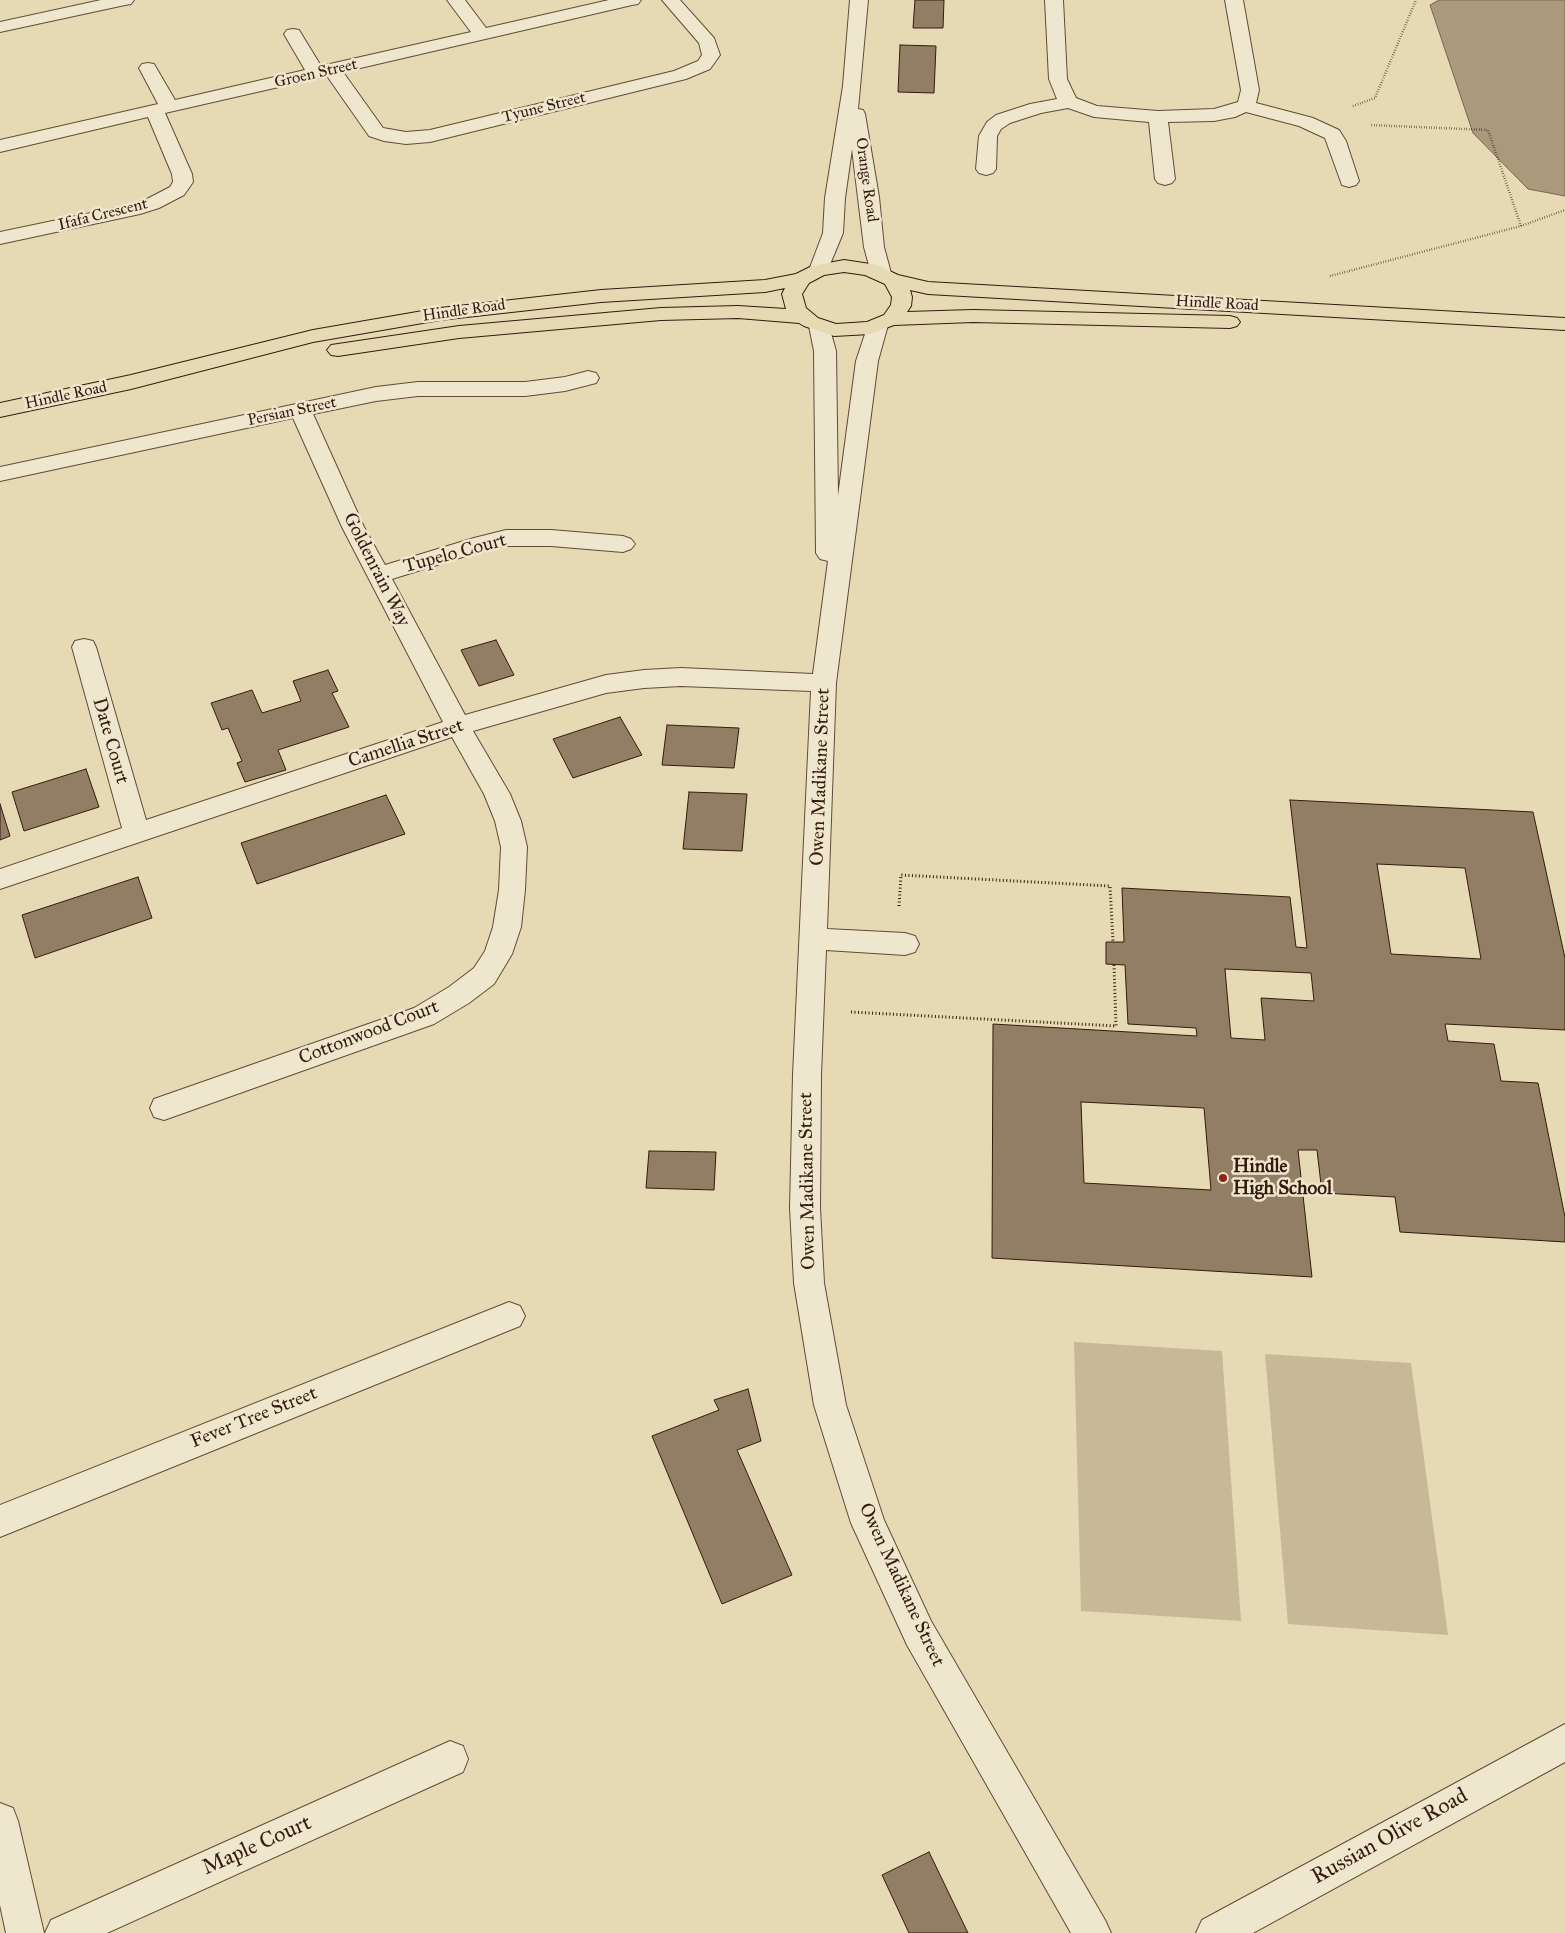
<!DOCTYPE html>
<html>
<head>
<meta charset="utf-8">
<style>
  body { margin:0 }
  canvas { display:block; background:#e5dab3 }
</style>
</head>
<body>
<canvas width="1565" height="1933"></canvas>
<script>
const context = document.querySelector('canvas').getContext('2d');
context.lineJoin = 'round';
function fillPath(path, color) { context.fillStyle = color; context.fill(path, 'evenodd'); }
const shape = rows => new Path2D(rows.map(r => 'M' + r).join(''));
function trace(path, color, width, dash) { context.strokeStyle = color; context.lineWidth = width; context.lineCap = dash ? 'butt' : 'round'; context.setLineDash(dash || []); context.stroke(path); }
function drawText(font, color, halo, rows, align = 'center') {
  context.font = font + ' "IM FELL Great Primer",serif'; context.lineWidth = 5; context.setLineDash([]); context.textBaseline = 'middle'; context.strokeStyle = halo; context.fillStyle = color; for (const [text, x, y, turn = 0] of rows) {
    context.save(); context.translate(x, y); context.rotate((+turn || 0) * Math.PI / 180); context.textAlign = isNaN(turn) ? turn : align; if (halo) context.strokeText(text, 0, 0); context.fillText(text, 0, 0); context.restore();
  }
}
const green = shape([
  [1074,1342,1222,1351,1241,1621,1081,1611],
  [1265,1354,1411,1363,1448,1635,1288,1624]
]);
const water = shape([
  [1439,0,1565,0,1565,196,1528,189,1473,133,1430,5,1439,0]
]);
const building = shape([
  [915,0,944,0,943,28,913,28,915,0],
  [900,45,936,46,934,93,898,92,900,45],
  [496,640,514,675,479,686,461,650,496,640],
  [328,670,338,691,332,693,349,727,278,750,286,770,245,782,237,763,242,761,228,728,222,730,211,703,252,690,262,713,301,701,293,681,328,670],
  [620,717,642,755,573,778,553,739,620,717],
  [667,725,739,728,734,768,662,765,667,725],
  [86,769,99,807,24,831,12,792,86,769],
  [689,792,747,794,742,851,683,849,689,792],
  [386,795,405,834,257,884,241,843,386,795],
  [1290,800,1533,812,1565,958,1565,1030,1445,1024,1448,1041,1494,1044,1501,1081,1538,1083,1565,1217,1565,1242,1400,1232,1395,1197,1322,1193,1317,1150,1298,1150,1312,1277,992,1258,993,1024,1197,1036,1196,1028,1128,1024,1125,965,1106,964,1106,942,1124,942,1122,888,1290,897,1296,947,1307,948,1290,800],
  [1377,864,1465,868,1481,959,1391,954,1377,864],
  [1225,969,1311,973,1314,1001,1261,998,1265,1040,1231,1038,1225,969],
  [1081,1102,1204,1108,1211,1190,1084,1183,1081,1102],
  [0,804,10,836,0,840,0,804],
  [138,877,152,918,35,958,22,915,138,877],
  [649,1151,716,1152,714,1190,646,1188,649,1151],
  [748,1389,761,1441,737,1450,792,1575,722,1604,652,1436,719,1410,714,1400,748,1389],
  [929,1852,968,1933,909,1933,882,1875,929,1852]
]);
const pathFar1 = shape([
  [1353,106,1375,98,1416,0],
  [1521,226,1565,210],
  [1330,276,1521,226,1488,130,1370,125]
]);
const path = shape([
  [899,906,901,875,1110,886,1113,942],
  [851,1012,1116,1026,1114,965]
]);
const minor = shape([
  [101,0,134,0,131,4,125,5,0,32,0,22,101,0],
  [447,0,465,0,486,28,609,0,641,0,638,4,632,5,343,72,383,128,406,132,430,130,674,71,698,61,702,55,699,43,662,0,680,0,714,38,720,55,710,69,686,79,430,142,406,144,384,141,369,136,327,76,165,113,192,174,193,182,184,195,159,208,140,214,0,244,0,232,129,205,145,200,170,187,173,182,172,174,148,117,0,152,0,140,158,104,139,68,142,64,148,63,154,64,175,100,305,70,284,34,287,30,293,29,299,30,321,66,471,32,447,0],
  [850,0,868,0,858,109,863,110,865,114,879,197,884,247,891,273,888,277,881,279,874,277,871,273,864,247,852,149,845,198,843,233,826,274,819,276,812,274,809,270,823,233,825,198,843,86,850,0],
  [1045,0,1063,0,1067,79,1076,98,1097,106,1158,111,1214,109,1238,102,1241,90,1225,0,1243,0,1259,90,1256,103,1313,118,1339,130,1346,141,1359,181,1356,185,1349,187,1342,185,1325,138,1299,126,1246,112,1235,117,1214,121,1168,122,1175,179,1172,183,1165,185,1158,183,1155,179,1149,122,1094,117,1068,108,1041,113,1010,123,1001,129,997,136,996,169,993,173,986,175,979,173,976,169,979,136,987,122,996,115,1030,104,1057,99,1049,79,1045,0],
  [878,319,885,321,888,325,878,361,836,683,827,929,905,933,915,936,919,944,915,952,905,955,826,950,821,1075,820,1208,824,1283,846,1405,884,1520,931,1621,1105,1920,1111,1933,1071,1933,907,1645,851,1523,814,1405,794,1283,790,1208,793,1075,811,691,681,686,644,688,606,693,473,731,510,794,521,821,527,847,525,890,521,927,512,954,494,984,469,1003,434,1024,164,1120,154,1117,150,1108,154,1099,414,1008,449,987,474,968,485,951,493,927,499,890,501,847,495,821,484,794,452,737,0,889,0,869,122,828,72,647,75,641,84,639,93,641,96,647,146,820,443,722,342,527,293,418,0,481,0,467,376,387,418,382,525,382,565,377,588,371,596,373,599,378,596,383,565,391,525,396,418,396,376,401,313,414,364,527,385,565,474,538,506,530,551,530,623,536,631,539,635,544,631,549,623,552,551,546,506,546,485,550,392,579,465,715,606,675,644,670,681,668,813,674,828,561,820,559,816,553,814,351,809,326,812,322,819,320,826,322,829,326,836,351,838,496,856,361,868,325,871,321,878,319],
  [509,1302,520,1306,525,1316,520,1326,0,1537,0,1505,509,1302],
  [1565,1724,1565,1762,1253,1933,1196,1933,1202,1920,1565,1724],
  [450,1741,463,1746,468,1759,463,1772,107,1933,45,1933,51,1920,450,1741],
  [0,1803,13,1808,18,1821,44,1933,6,1933,0,1905,0,1803]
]);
const major = shape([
  [844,260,877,265,898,275,928,282,1565,318,1565,330,928,294,910,290,912,297,911,306,907,312,973,310,1230,316,1237,318,1240,322,1237,326,1230,328,973,322,894,325,870,334,834,336,804,326,799,323,738,318,661,320,459,338,338,356,331,355,327,350,331,345,338,344,459,326,661,308,738,306,786,309,782,294,785,288,765,292,601,302,440,320,313,342,131,389,0,417,0,403,131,375,313,330,440,308,601,290,765,280,796,274,812,266,844,260],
  [844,272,865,275,885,284,892,297,891,305,884,315,867,322,836,324,818,318,806,308,802,294,809,283,824,275,844,272]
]);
const markers = [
  [1223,1178,5,"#8f2418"]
];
const farStreetnames = [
  ["Groen Street",316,74,-13],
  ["Tyune Street",544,108,-14],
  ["Orange Road",866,180,82],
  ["Ifafa Crescent",103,215,-14],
  ["Hindle Road",1217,304,3],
  ["Hindle Road",464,311,-8],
  ["Hindle Road",66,396,-12],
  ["Persian Street",292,412,-12]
];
const streetNames = [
  ["Tupelo Court",455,554,-15],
  ["Goldenrain Way",376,570,63],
  ["Date Court",110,741,74],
  ["Camellia Street",406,744,-18],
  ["Owen Madikane Street",821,777,-88],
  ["Cottonwood Court",369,1033,-21],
  ["Owen Madikane Street",808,1181,-91],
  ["Fever Tree Street",254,1418,-22],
  ["Owen Madikane Street",901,1585,65]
];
const poiNames = [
  ["Hindle",1233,1167],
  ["High School",1233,1189]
];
const nearStreetnames = [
  ["Russian Olive Road",1390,1837,-29],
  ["Maple Court",257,1846,-24]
];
fillPath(green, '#c7b997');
fillPath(water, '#aa997b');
trace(water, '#7c6650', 1);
fillPath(building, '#917e64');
trace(building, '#361a0f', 1);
trace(minor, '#624a38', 2);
trace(major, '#361a0f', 2);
trace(pathFar1, '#361a0f', 2.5, [0.5, 2]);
trace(path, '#361a0f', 3, [1, 2.5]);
fillPath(minor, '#eee7ce');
fillPath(major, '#e5dab3');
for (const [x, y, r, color] of markers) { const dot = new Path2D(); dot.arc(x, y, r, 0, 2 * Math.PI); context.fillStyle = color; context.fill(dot); trace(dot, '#eee7ce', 2); }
drawText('16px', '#361a0f', '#eee7ce', farStreetnames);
drawText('19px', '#361a0f', '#eee7ce', streetNames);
drawText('bold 19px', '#361a0f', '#eee7ce', poiNames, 'left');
drawText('22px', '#361a0f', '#eee7ce', nearStreetnames);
</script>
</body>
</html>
